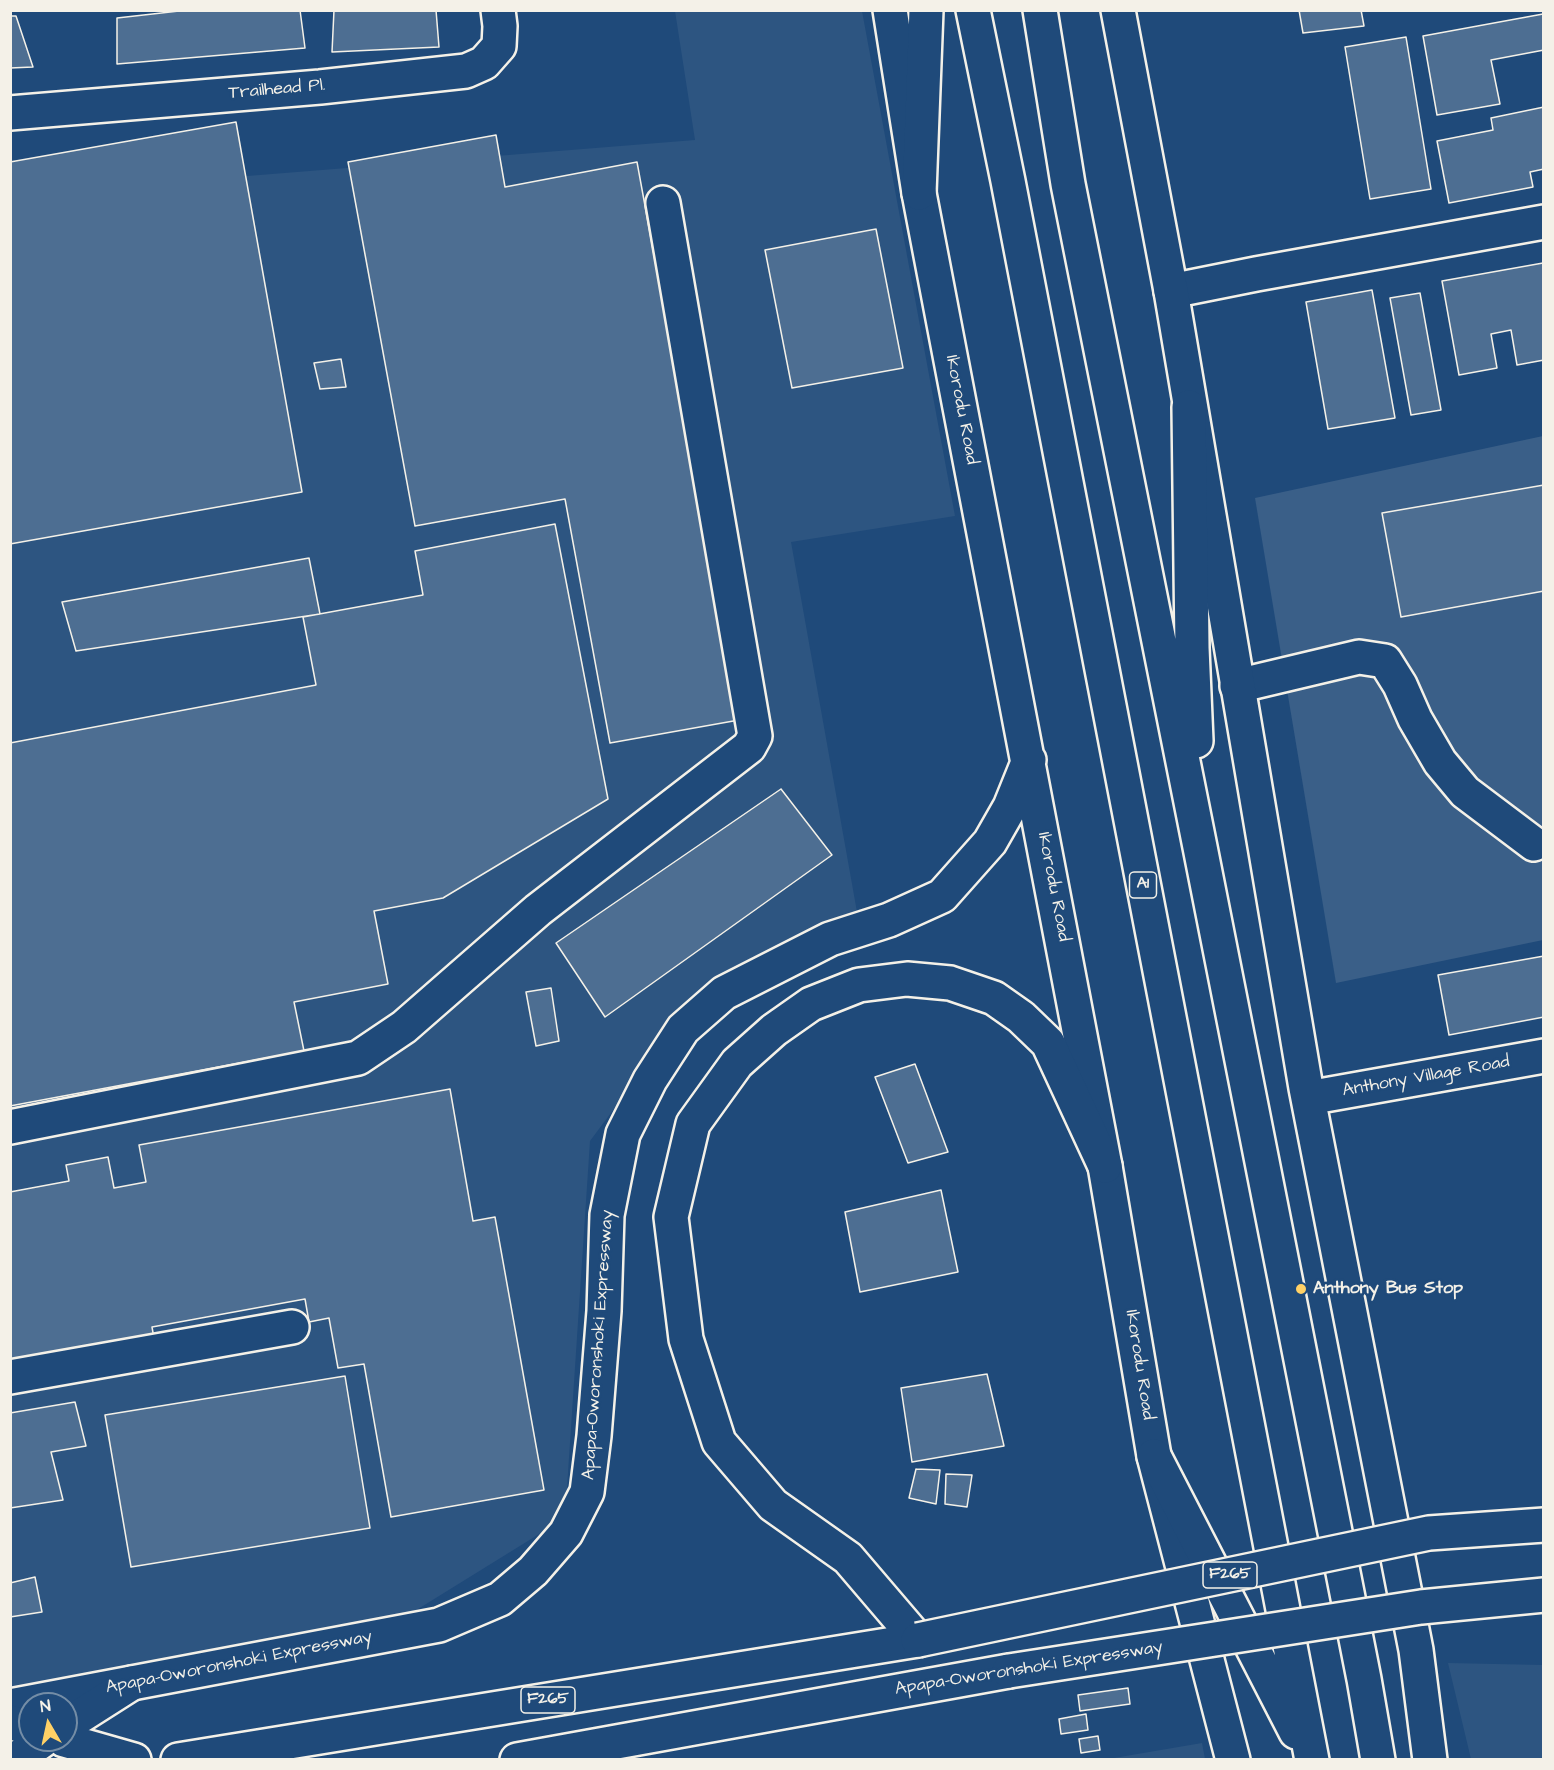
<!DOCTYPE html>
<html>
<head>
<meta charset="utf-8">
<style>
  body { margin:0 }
  #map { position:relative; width:1554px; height:1770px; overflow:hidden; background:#1f4a7a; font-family:"Architects Daughter",sans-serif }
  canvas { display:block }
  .frame { position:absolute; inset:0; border:12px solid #f4f1e8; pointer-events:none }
  .north { position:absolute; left:18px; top:1692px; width:60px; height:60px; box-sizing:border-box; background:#1f4a7a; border:2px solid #748da6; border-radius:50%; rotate:351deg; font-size:16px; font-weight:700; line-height:24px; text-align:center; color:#f4f1e8 }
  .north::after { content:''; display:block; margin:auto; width:21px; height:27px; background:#ffd166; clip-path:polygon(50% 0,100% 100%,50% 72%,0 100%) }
</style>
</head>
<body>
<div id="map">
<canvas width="1554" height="1770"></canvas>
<div class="frame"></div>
<div class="north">N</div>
</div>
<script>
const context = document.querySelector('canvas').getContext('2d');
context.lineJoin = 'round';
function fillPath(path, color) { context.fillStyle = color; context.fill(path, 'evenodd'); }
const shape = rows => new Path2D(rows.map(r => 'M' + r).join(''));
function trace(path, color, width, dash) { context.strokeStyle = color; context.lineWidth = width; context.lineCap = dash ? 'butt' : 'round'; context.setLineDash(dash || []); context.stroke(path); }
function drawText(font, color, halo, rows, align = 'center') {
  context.font = font + ' "Architects Daughter",sans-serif'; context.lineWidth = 5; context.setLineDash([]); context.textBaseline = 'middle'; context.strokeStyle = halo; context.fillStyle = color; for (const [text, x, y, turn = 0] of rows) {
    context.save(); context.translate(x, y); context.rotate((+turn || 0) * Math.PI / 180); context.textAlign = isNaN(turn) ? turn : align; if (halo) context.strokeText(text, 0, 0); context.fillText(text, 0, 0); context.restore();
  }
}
const built = shape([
  [675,11,862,11,955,516,791,542,857,912,672,1031,590,1141,565,1518,376,1635,11,1705,11,195,695,140],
  [1448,1663,1543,1665,1543,1759,1471,1759],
  [1202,1743,1205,1759,1108,1759]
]);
const green = shape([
  [1543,436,1543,940,1336,983,1255,498]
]);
const building = shape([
  [188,10,300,10,305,48,117,64,117,18,188,10],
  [334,10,436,10,439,47,332,52,334,10],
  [1299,10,1361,10,1364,26,1303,33,1299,10],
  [1543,14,1544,50,1491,60,1500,104,1437,115,1423,36,1543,14],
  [10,16,16,16,33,67,10,68,10,16],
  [1406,37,1431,189,1370,199,1345,47,1406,37],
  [1544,107,1544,169,1530,172,1533,187,1449,203,1437,141,1493,130,1491,118,1544,107],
  [236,122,302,492,10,544,10,162,236,122],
  [496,135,505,187,637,162,739,720,610,743,565,499,415,526,348,162,496,135],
  [876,229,903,368,792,388,765,250,876,229],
  [1543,263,1544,360,1517,365,1511,330,1491,334,1497,368,1459,375,1442,281,1543,263],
  [1372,290,1395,418,1328,429,1306,302,1372,290],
  [1420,293,1441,410,1411,415,1390,298,1420,293],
  [341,359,346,387,320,389,314,363,341,359],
  [1544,485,1544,591,1401,617,1382,513,1544,485],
  [555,524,608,799,443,898,374,911,388,984,294,1002,304,1051,10,1106,10,743,316,685,303,617,423,595,415,551,555,524],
  [309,558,320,614,76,651,62,602,309,558],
  [781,789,832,855,605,1017,556,943,781,789],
  [1544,956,1544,1017,1449,1035,1438,975,1544,956],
  [551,988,559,1041,536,1046,526,992,551,988],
  [915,1064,948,1152,908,1163,875,1077,915,1064],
  [450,1089,473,1221,495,1217,544,1490,391,1517,364,1364,338,1368,329,1318,309,1322,305,1299,152,1327,155,1344,10,1370,10,1192,69,1181,66,1165,108,1157,114,1188,146,1182,139,1145,450,1089],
  [941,1190,958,1272,860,1292,845,1212,941,1190],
  [987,1374,1004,1446,912,1462,901,1388,987,1374],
  [345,1376,370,1528,131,1567,105,1415,345,1376],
  [75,1402,86,1446,51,1452,63,1500,10,1508,10,1413,75,1402],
  [916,1469,940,1470,936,1504,909,1498,916,1469],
  [946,1474,972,1475,967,1507,945,1504,946,1474],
  [35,1577,42,1612,10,1617,10,1583,35,1577],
  [1128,1688,1130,1704,1080,1711,1078,1695,1128,1688],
  [1086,1714,1088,1730,1061,1734,1059,1719,1086,1714],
  [1098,1736,1100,1750,1081,1753,1079,1739,1098,1736]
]);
const minor = shape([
  [10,113,320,87,466,71,484,63,499,46,500,26,498,10],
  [1171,291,1256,274,1544,222],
  [1237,686,1359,657,1385,661,1400,685,1415,719,1440,762,1465,792,1534,844],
  [10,1127,358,1058,404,1027,538,910,749,747,755,736,663,203],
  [10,1377,292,1327]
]);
const major = shape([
  [890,10,919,193,1105,1166,1154,1456,1233,1760],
  [1118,10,1171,291,1306,1088,1416,1650,1430,1760],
  [1308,1098,1544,1056],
  [10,1706,439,1625,500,1599,533,1571,566,1533,587,1492,594,1436,604,1311,607,1215,623,1134,650,1080,683,1029,724,993,830,939,889,920,942,896,990,842,1010,807,1029,760]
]);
const highway = shape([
  [973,10,1008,181,1312,1760],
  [1040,10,1068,184,1200,847,1364,1679,1378,1760],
  [919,193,926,10],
  [1189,407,1192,648,1196,741],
  [1154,1456,1296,1732],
  [918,1640,848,1558,773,1505,719,1442,686,1339,671,1217,693,1124,737,1063,774,1030,811,1004,859,985,907,979,950,983,994,998,1021,1017,1048,1043,1105,1166],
  [10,1722,30,1729],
  [66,1725,132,1683],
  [64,1740,134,1760],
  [15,1760,43,1740],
  [178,1760,918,1640],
  [517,1760,1009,1671]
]);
const highwayBridge = shape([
  [918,1640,1429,1533,1544,1525],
  [1009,1671,1421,1607,1544,1595]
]);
const markers = [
  [1301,1289,6,"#ffd166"]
];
const shields = [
  [1143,885,27],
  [1230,1575,54],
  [548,1700,54]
];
const shieldNames = [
  ["A1",1143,885],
  ["F265",1230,1575],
  ["F265",548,1700]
];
const streetNames = [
  ["Trailhead Pl.",277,90,-5],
  ["Ikorodu Road",961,410,79],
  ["Ikorodu Road",1053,887,79],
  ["Anthony Village Road",1426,1077,-10],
  ["Apapa-Oworonshoki Expressway",599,1345,-86],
  ["Ikorodu Road",1139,1365,81],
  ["Apapa-Oworonshoki Expressway",239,1663,-11],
  ["Apapa-Oworonshoki Expressway",1029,1669,-9]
];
const poiNames = [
  ["Anthony Bus Stop",1313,1289]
];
fillPath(built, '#2d5581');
fillPath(green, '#3a5f88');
fillPath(building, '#4d6e92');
trace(building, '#f4f1e8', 1.5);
trace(minor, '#f4f1e8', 38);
trace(major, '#f4f1e8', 38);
trace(highway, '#f4f1e8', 38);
trace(minor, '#1f4a7a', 33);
trace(major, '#1f4a7a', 33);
trace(highway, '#1f4a7a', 33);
trace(highwayBridge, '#f4f1e8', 38, []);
trace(highwayBridge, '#1f4a7a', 33);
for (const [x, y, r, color] of markers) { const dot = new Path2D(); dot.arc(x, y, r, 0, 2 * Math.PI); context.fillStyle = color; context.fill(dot); trace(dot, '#1f4a7a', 2); }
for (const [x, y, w] of shields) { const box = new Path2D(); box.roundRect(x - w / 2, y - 13, w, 26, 4.5); context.fillStyle = '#1f4a7a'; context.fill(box); trace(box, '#f4f1e8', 1.5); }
drawText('bold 16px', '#f4f1e8', null, shieldNames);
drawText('18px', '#f4f1e8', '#1f4a7a', streetNames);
drawText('bold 18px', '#f4f1e8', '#1f4a7a', poiNames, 'left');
</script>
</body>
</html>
